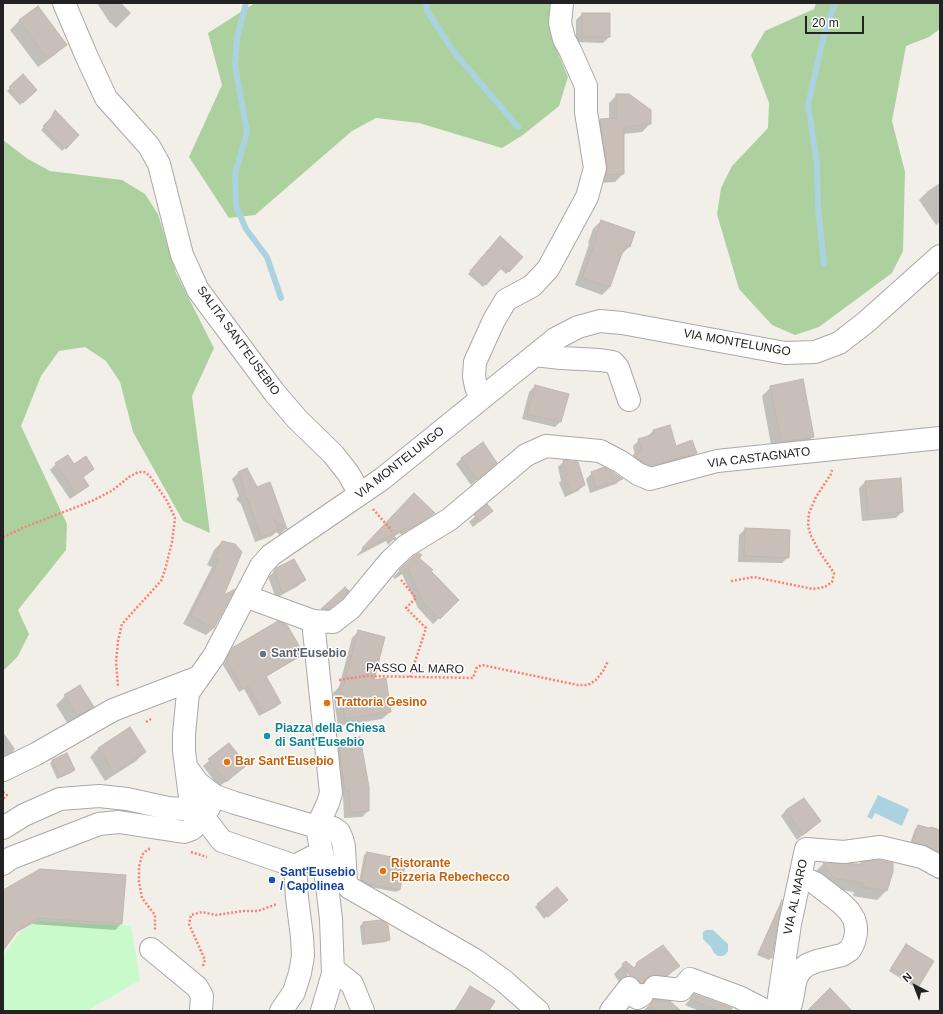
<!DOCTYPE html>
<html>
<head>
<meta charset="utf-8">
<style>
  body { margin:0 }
  #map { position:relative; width:943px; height:1014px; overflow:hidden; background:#f2efe9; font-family:Helvetica,sans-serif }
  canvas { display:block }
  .frame { position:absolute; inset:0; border:4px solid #222; pointer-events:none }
  .north { position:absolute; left:895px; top:966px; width:40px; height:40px; -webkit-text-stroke:3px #fff; paint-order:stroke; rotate:318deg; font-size:11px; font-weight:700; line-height:16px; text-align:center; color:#222 }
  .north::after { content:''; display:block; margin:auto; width:14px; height:18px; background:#222; clip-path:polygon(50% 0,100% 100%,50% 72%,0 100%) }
  .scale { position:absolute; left:805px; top:16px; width:59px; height:18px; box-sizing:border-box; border:2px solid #222; border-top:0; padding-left:5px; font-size:12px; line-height:14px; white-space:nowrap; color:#222; -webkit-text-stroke:3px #fff; paint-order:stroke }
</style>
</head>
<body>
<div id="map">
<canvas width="943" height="1014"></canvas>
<div class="frame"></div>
<div class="north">N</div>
<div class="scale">20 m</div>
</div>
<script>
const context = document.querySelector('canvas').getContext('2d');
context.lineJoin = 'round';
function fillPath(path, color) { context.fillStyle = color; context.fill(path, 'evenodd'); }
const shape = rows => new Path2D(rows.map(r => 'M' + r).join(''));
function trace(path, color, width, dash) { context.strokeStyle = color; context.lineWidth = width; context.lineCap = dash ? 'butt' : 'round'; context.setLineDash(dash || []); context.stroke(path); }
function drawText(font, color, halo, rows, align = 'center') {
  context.font = font + ' Helvetica,sans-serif'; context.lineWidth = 3; context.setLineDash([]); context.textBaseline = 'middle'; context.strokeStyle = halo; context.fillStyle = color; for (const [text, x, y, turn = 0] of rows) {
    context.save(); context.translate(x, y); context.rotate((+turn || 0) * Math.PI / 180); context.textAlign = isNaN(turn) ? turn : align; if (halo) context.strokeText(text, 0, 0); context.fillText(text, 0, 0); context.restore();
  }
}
const forest = shape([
  [255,3,553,3,553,41,568,77,559,106,523,135,502,148,419,123,376,118,352,131,255,215,229,218,189,157,222,85,208,33],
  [816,3,940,3,940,29,929,37,906,46,892,121,905,172,903,251,892,273,819,327,795,335,772,325,739,289,717,214,721,188,732,166,768,128,769,103,751,55,765,31,814,9],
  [3,140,28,159,50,171,122,180,145,194,158,214,176,273,214,348,192,396,210,533,183,521,133,432,120,382,106,361,85,347,59,351,41,376,21,426,67,524,66,550,18,610,29,634,18,656,3,671]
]);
const park = shape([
  [39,921,131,926,140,980,87,1011,3,1011,3,956,20,932]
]);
const water = shape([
  [878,795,909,809,902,826,875,813,872,819,867,817],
  [706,930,713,930,728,944,728,951,726,954,723,956,718,956,714,953,711,947,703,939,703,932]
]);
const shadow = shape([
  [97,3,121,3,131,13,116,28,111,23,110,23],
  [38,8,65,45,56,54,38,67,10,30,19,21],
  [582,14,609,37,603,43,576,42,576,20],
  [23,76,36,90,20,105,7,91],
  [617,95,650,124,642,132,623,134,623,174,615,182,599,183,592,128,600,120,609,119,609,103],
  [57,113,78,135,62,151,41,130],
  [940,183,940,222,936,225,919,200,928,191],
  [601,221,629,247,621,255,610,287,602,295,575,285,589,244,588,243,593,229],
  [498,240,522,257,506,274,500,268,483,287,468,274],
  [535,386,561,421,555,427,522,419,529,392],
  [771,387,813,437,803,446,772,450,762,396],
  [669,426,676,447,696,453,690,459,644,471,628,462,635,456,633,446,639,440,647,437,653,431],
  [462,458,490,469,471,485,456,464],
  [564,461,584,485,578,491,565,497,559,483,561,481,558,467],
  [56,464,93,469,82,478,87,485,82,491,70,499,50,470],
  [246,469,256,488,286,528,280,535,276,532,272,536,255,542,241,504,236,499,239,496,232,479,238,473],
  [592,473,621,479,616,484,590,493,586,479],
  [865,482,902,512,896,518,862,521,859,488],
  [414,495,433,513,427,519,401,535,400,533,393,537,395,538,388,545,386,541,357,556,357,555],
  [487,506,485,517,473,527,469,522],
  [745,529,788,557,782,563,738,562,739,535],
  [222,542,222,597,214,628,206,635,183,624,212,567,207,565,214,550],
  [414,557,418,558,458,600,433,624,418,608,402,574,395,579,393,577],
  [277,569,304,580,298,586,276,598,268,577],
  [345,589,342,598,335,605,322,615,317,615],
  [359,631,373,681,390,712,382,719,338,726,333,693,339,687,352,638],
  [233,649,303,653,299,657,266,677,280,703,276,707,259,716,244,689,239,692,223,665,229,653],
  [65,696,92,706,83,715,68,724,56,705],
  [3,732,15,749,10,755,3,758],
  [339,742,368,811,362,817,344,818,343,795,339,796,333,748],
  [229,744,246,765,219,787,203,766],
  [99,748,145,752,136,761,105,781,90,757],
  [53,760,74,770,71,773,57,779,50,763],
  [786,810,819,821,797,840,781,816],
  [918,826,940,831,940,848,936,855,910,844,915,829],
  [367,853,399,890,396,892,365,886,359,883,364,855],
  [823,864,843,865,886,891,877,900,853,896,854,892,824,887,814,873],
  [557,888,564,902,544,919,535,907],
  [3,891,121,924,115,930,32,924,14,934,3,950],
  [781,903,771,958,769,960,757,955],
  [381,921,389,940,386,942,362,945,360,926,363,923],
  [906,945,918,985,916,988,889,971],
  [637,964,678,966,669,975,656,984,647,983,641,984,634,992,621,985,614,974,623,965,633,968],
  [629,972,633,980,632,981,627,974],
  [471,988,474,1011,454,1011,465,994],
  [694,995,730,1011,699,1011,685,1005],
  [654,1000,678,1011,643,1011]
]);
const stream = shape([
  [246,3,237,38,235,65,247,132,235,174,236,206,246,229,267,257,281,298],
  [426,3,427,11,454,52,518,127],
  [824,264,818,207,817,164,808,105,824,35,835,3]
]);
const building = shape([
  [38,6,67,45,47,59,19,20,38,6],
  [582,13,610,13,610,37,582,37,582,13],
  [23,74,37,90,23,103,9,87,23,74],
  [616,94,629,94,651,110,651,124,624,127,624,174,606,175,607,166,600,119,616,118,616,94],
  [55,110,79,135,66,149,43,126,51,118,55,110],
  [601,220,635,232,630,247,625,245,610,287,582,278,597,236,596,235,601,220],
  [500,236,523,257,509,272,503,266,486,285,470,271,500,236],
  [803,379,814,437,781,442,770,386,803,379],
  [535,385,569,394,561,422,527,414,535,385],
  [670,425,676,446,692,440,697,453,651,466,644,463,633,455,642,452,638,439,654,434,653,430,670,425],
  [483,442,497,463,477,480,461,458,483,442],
  [68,455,74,464,86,456,94,469,83,477,89,486,76,494,55,463,68,455],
  [563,460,578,462,585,485,571,492,564,477,567,475,563,460],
  [604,467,614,473,623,479,596,488,591,472,604,467],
  [247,468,257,487,270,482,287,529,286,529,273,519,279,530,261,537,247,498,241,493,245,491,238,472,247,468],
  [901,478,903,512,868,515,865,481,901,478],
  [414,493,435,513,408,530,406,528,392,535,396,538,394,540,392,535,363,550,362,548,414,493],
  [487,504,493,511,479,522,474,515,487,504],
  [745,528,790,530,789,558,744,556,745,528],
  [222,541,235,544,242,552,224,595,235,589,214,628,190,616,219,559,215,557,222,541],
  [419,553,422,555,419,558,433,570,431,571,459,600,440,619,423,602,408,569,402,574,399,570,414,556,419,553],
  [294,559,306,580,282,593,274,571,276,568,294,559],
  [345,587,349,591,342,599,329,609,321,609,345,587],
  [278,621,287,625,304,654,266,676,281,703,263,713,248,686,243,689,226,660,232,648,278,621],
  [358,630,385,637,374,680,386,678,391,712,345,719,340,685,344,684,358,630],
  [80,685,94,707,78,716,64,695,80,685],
  [130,727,146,752,114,773,98,748,130,727],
  [360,737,369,787,369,811,350,813,349,790,345,790,338,741,360,737],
  [229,743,247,765,226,782,208,759,229,743],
  [67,753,75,770,60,777,52,760,67,753],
  [804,798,821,821,803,835,786,810,804,798],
  [918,825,929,828,931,827,940,830,940,853,928,846,912,842,918,825],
  [367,852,406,860,400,890,367,884,361,880,367,852],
  [879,860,893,863,893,872,887,891,861,887,863,883,833,878,823,863,861,864,861,862,879,860],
  [40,869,126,875,122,924,38,918,18,930,3,951,3,890,40,869],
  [557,887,568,900,548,917,537,904,557,887],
  [782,900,778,922,772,958,759,952,782,900],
  [381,920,388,925,390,940,365,943,363,922,381,920],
  [906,944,934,961,919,986,891,968,906,944],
  [663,945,680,966,666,976,656,975,650,976,645,979,644,983,641,983,633,976,630,976,622,964,626,961,634,968,637,966,636,963,663,945],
  [470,986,495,1001,489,1011,455,1011,470,986],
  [830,988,852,1011,807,1011,830,988],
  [694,994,732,1008,731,1011,719,1011,690,999,694,994],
  [653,999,670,1001,681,1011,658,1011,650,1004,653,999]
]);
const path = shape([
  [373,509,392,531],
  [3,537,25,527,92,501,113,490,129,477,138,472,144,472,149,475,167,501,175,518,172,542,165,570,161,581,122,624,118,641,116,662,118,686],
  [401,580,416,598,406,608,426,628,410,677],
  [731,581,754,577,813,589,825,587,832,582,834,573,819,551,811,536,808,526,809,513,816,497,831,474,832,470],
  [339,680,366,676,473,678,477,667,482,665,578,685,588,685,596,680,603,671,608,661],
  [146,722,151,719],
  [3,792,7,795,3,799],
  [150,849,148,849,142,855,139,867,139,882,142,898,155,915,155,930],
  [191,852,207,857],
  [203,966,205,960,189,924,191,915,202,912,216,915,243,911,258,911,277,904]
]);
const minor = shape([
  [64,3,86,55,106,98,149,146,159,164,182,255,198,290,274,392,297,419,333,454,348,473,360,494],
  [535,355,561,358,600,360,613,362,618,368,629,400],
  [481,398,476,387,474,376,475,362,494,320,506,300,532,286,548,269,587,197,595,168,586,112,586,86,570,50,564,39,560,23,562,3],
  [245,596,313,621,333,622,351,608,390,561,406,546,450,519,526,455,546,446,600,451,621,462,638,474,650,479,717,461,940,438],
  [313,621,331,793,328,803,317,827,326,877,331,919,333,974,322,1011],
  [187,768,198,783,215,796,235,803,317,827,333,828,339,832,342,839,344,847,346,884,350,888,475,960,504,981,538,1011],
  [3,770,36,754,113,710,199,677],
  [3,828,24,815,60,799,99,796,127,799,168,808,198,810,209,808],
  [322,852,295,866,222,841,198,810,190,797,184,751,184,734,188,693,214,656,261,566,271,555,382,479,555,339,578,327,600,321,622,323,785,353,815,352,839,343,865,323,940,256],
  [3,864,11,858,99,824,119,822,184,832,192,829,195,826,198,810],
  [151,949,197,987,202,996,201,1011],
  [333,969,352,984,363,1011],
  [655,987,681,990,690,979,739,997,766,1011],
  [791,1004,796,978,801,970,807,965,817,961,842,955,850,950,854,942,856,933,856,927,854,919,849,911,841,903,815,883,801,877],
  [281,1011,294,992,300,973,303,956,302,937,297,898,295,866],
  [611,1011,629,988,637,998,642,995],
  [777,1011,790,924,806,849,844,852,880,847,922,857,940,867]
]);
const markers = [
  [263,654,4,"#6b7280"],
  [327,703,4,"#e8710a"],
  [267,736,4,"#0f9aa8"],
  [227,762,4,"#e8710a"],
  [383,871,4,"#e8710a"],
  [272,880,4,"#1a4fb4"]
];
const streetNames = [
  ["SALITA SANT'EUSEBIO",238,341,54],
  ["VIA MONTELUNGO",737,343,10],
  ["VIA CASTAGNATO",759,458,-7],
  ["VIA MONTELUNGO",400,463,-38],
  ["PASSO AL MARO",415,669,1],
  ["VIA AL MARO",796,897,-78]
];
const worshipNames = [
  ["Sant'Eusebio",271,654]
];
const foodNames = [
  ["Trattoria Gesino",335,703],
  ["Bar Sant'Eusebio",235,762],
  ["Ristorante",391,864],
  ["Pizzeria Rebechecco",391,878]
];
const cultureNames = [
  ["Piazza della Chiesa",275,729],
  ["di Sant'Eusebio",275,743]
];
const transitNames = [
  ["Sant'Eusebio",280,873],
  ["/ Capolinea",280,887]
];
fillPath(forest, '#add19e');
fillPath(park, '#c8facc');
fillPath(water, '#aad3df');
fillPath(shadow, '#0003');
trace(stream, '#aad3df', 6);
fillPath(building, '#c7bfb8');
trace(building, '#c4b6ab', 1);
trace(minor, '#a9a9a9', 24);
trace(path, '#fa8072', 2.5, [2, 2]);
trace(minor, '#fff', 22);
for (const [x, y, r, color] of markers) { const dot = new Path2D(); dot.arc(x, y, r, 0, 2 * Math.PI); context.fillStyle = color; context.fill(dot); trace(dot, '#fff', 1.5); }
drawText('12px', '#222', '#fff', streetNames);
drawText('bold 12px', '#5b616d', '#fff', worshipNames, 'left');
drawText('bold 12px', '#c56008', '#fff', foodNames, 'left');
drawText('bold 12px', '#0d838f', '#fff', cultureNames, 'left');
drawText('bold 12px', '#164399', '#fff', transitNames, 'left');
</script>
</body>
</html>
